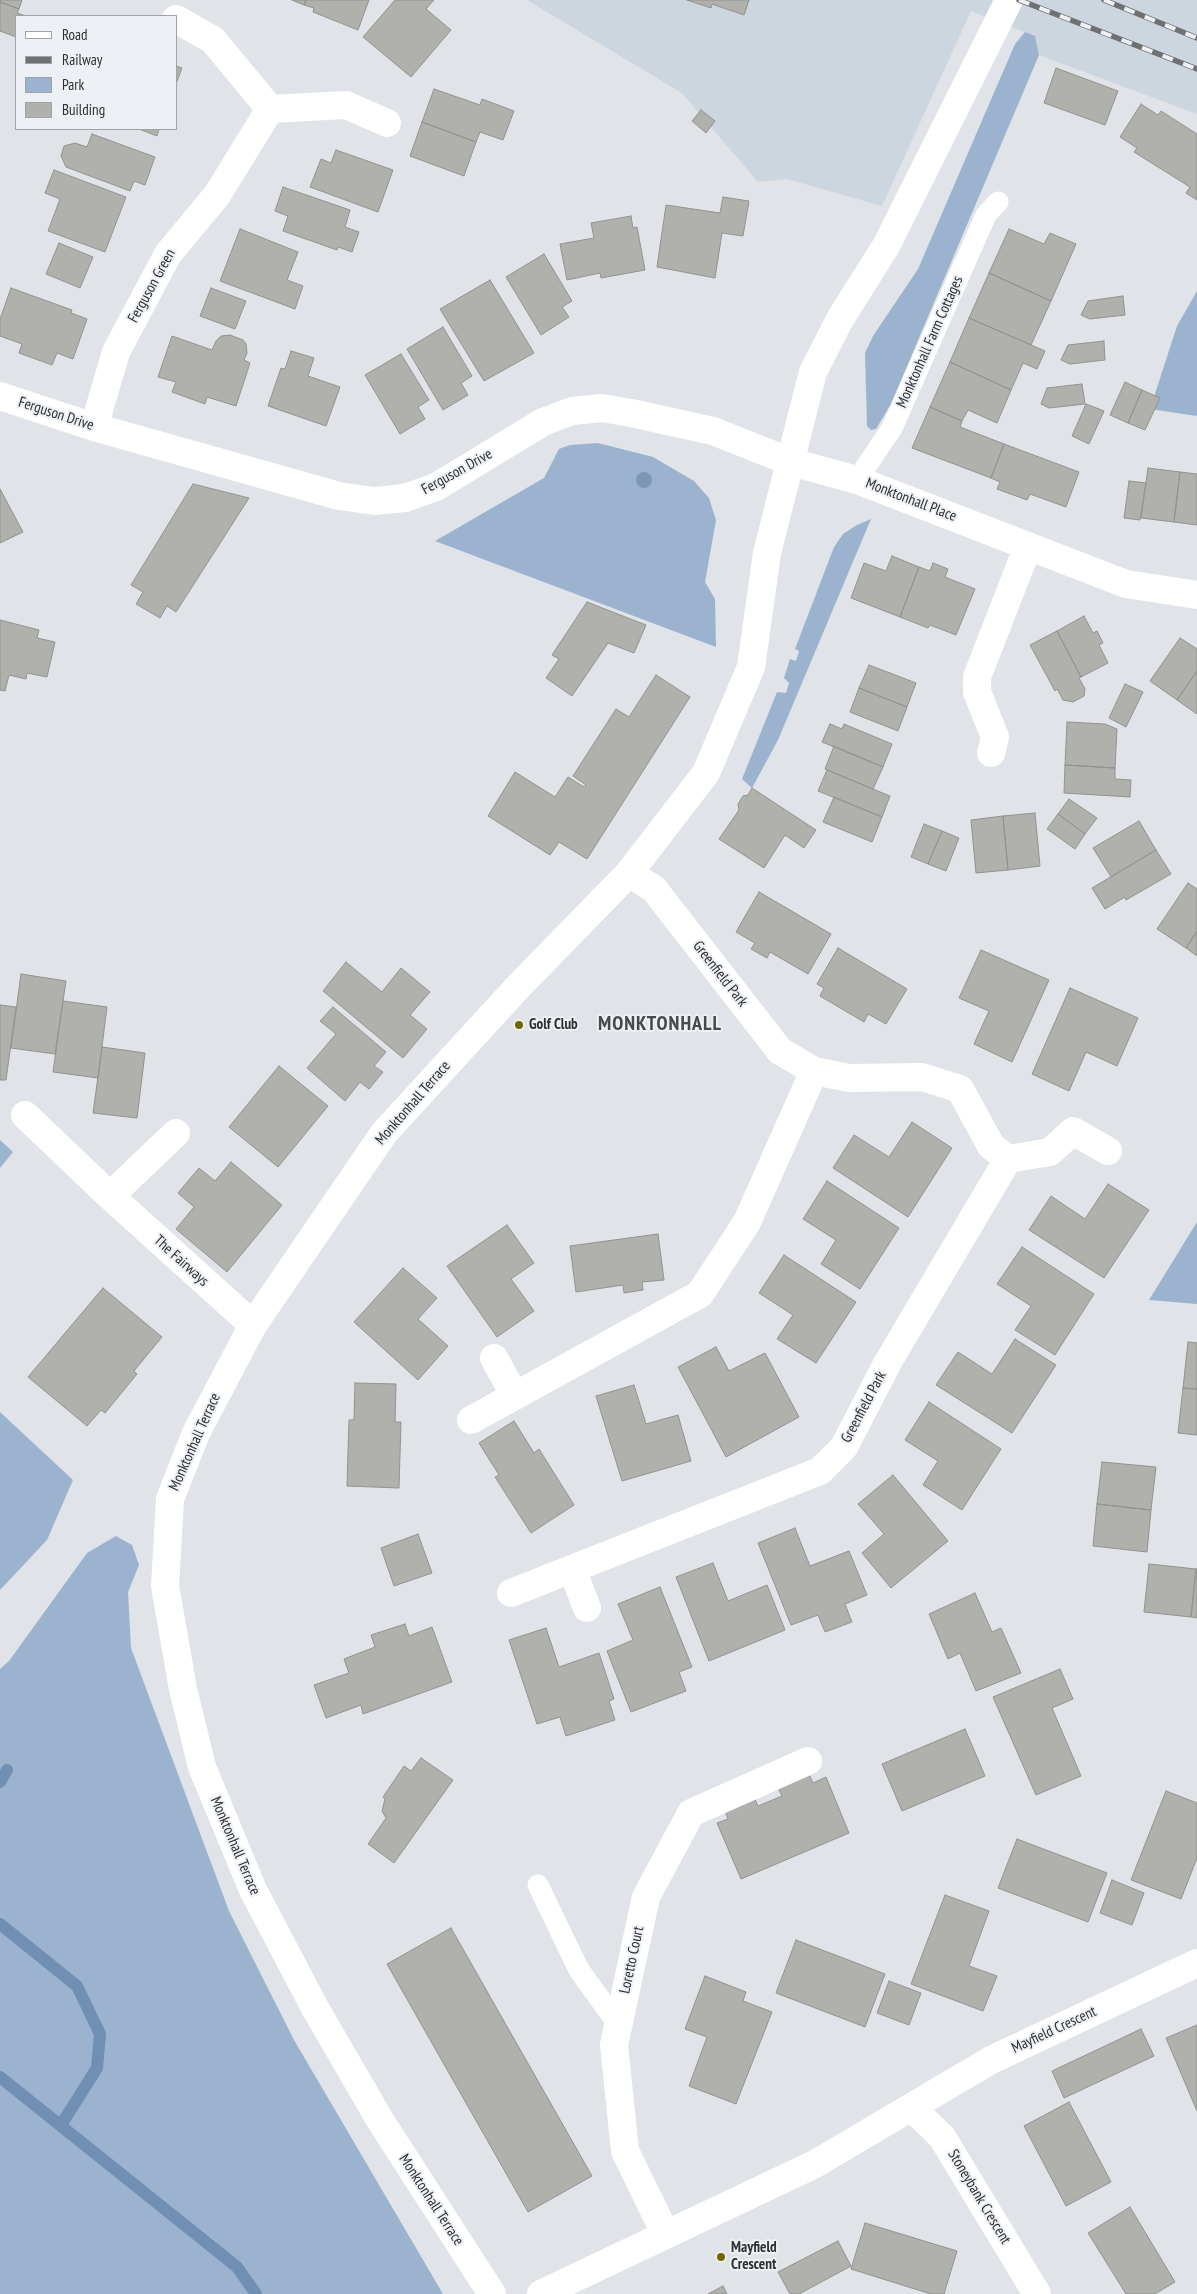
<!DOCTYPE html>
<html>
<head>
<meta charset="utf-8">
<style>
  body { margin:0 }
  #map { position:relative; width:1197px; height:2294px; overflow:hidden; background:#e0e3e7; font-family:"PT Sans Narrow",sans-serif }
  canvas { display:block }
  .legend { position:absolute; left:15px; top:15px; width:162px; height:115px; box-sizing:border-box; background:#edf0f4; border:1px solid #a0a3a6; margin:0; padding:6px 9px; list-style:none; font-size:15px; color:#2d2f30 }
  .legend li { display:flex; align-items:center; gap:10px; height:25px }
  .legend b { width:25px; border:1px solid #a0a3a6 }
</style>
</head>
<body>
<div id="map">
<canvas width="1197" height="2294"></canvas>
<ul class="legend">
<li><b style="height:6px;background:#fff"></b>Road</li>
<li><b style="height:6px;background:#6e7072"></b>Railway</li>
<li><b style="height:14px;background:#9bb3cf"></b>Park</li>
<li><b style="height:14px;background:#b0b0ac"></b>Building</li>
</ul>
</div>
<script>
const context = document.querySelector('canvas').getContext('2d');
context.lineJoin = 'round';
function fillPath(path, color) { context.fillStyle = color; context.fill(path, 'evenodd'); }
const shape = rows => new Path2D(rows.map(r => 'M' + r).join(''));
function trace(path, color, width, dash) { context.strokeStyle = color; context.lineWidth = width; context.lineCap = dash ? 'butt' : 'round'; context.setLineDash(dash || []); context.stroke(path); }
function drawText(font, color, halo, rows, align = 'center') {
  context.font = font + ' "PT Sans Narrow",sans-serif'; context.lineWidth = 4; context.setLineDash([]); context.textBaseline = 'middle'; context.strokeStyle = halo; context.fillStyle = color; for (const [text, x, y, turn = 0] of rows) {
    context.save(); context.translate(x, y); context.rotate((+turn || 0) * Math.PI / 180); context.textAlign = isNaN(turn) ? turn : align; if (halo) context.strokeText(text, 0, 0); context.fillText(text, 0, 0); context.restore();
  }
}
const built = shape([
  [527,0,1197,0,1197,114,1039,55,1034,36,971,11,882,206,787,179,758,182,682,93]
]);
const green = shape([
  [1025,32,1035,36,1039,55,891,404,876,429,871,430,867,426,865,353,873,336,918,269,1015,44],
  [1197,291,1197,416,1150,409,1177,326],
  [598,443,653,457,694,481,709,498,716,520,705,582,715,599,716,647,435,541,544,478,559,449,570,445],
  [871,519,778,740,752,788,742,779,777,692,786,693,789,683,784,678,790,659,796,661,799,651,795,649,834,547,843,534,857,525],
  [0,1140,13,1152,0,1168],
  [1197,1222,1197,1304,1149,1300],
  [0,1412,73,1480,47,1540,0,1590],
  [116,1536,132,1545,139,1565,128,1592,131,1648,229,1911,294,2040,443,2294,0,2294,0,1669,9,1661,87,1553]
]);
const stream = shape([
  [0,1782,7,1770],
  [0,1924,77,1986,100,2034,97,2068,61,2125],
  [0,2077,237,2267,256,2294]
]);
const building = shape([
  [0,0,22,0,19,9,0,2,0,0],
  [292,0,306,0,304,5,292,0],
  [306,0,369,0,358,30,313,12,314,8,304,5,306,0],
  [395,0,434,0,426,9,451,30,411,77,363,37,395,0],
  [687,0,749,0,744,15,712,4,711,8,687,0],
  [0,2,19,9,17,13,26,16,16,16,16,37,0,31,0,2],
  [176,66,182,68,176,84,176,66],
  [1056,68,1118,91,1105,125,1044,103,1056,68],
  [434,89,480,105,482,99,514,111,503,140,480,132,476,142,422,122,434,89],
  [1141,104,1158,115,1161,111,1197,134,1197,200,1186,193,1190,187,1134,152,1137,148,1120,137,1141,104],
  [701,110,715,121,706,133,692,121,701,110],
  [422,122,476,142,464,176,410,156,422,122],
  [139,129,159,129,157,136,139,129],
  [92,134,155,157,145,185,134,181,130,191,66,167,61,156,64,146,75,143,87,147,92,134],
  [336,150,393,170,378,212,310,187,321,159,331,163,336,150],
  [54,170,126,197,105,252,48,231,60,199,45,193,54,170],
  [283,187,350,210,345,227,359,232,352,252,338,247,337,250,283,231,288,216,275,211,283,187],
  [723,197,749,201,743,236,722,233,715,278,657,267,666,205,720,213,723,197],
  [631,216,633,228,637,227,645,270,601,278,600,273,567,280,560,244,594,238,591,223,631,216],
  [240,229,298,252,287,280,303,286,295,309,220,281,240,229],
  [1009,229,1044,244,1050,233,1076,244,1051,301,989,273,1009,229],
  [59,243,93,257,80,288,46,274,59,243],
  [544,254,572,301,562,307,569,317,541,335,506,277,544,254],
  [989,273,1051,301,1031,345,969,318,989,273],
  [490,280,534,353,484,381,440,309,490,280],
  [11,288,72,310,71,313,87,319,73,359,57,353,52,365,19,353,22,344,0,336,0,319,11,288],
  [211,288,246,301,235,329,200,316,211,288],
  [1123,296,1125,315,1090,319,1081,315,1088,301,1123,296],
  [969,318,1045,351,1037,369,1023,363,1011,390,950,362,969,318],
  [443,327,472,376,461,383,468,395,443,410,407,349,443,327],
  [230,335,243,340,246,344,247,353,244,360,250,363,236,406,207,397,205,404,172,392,176,382,158,377,172,336,212,350,216,341,221,336,230,335],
  [1104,341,1105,360,1070,364,1061,360,1068,345,1104,341],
  [291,351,314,358,308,376,340,387,326,426,268,406,281,368,285,369,291,351],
  [401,354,429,400,418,407,425,419,400,434,365,375,401,354],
  [950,362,1011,390,997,423,968,410,962,421,930,407,950,362],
  [1125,382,1142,390,1128,423,1110,415,1125,382],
  [1082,384,1085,404,1049,408,1041,404,1047,388,1082,384],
  [1142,390,1160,398,1145,430,1128,423,1142,390],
  [1086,404,1104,411,1089,444,1072,436,1086,404],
  [930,407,962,421,960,427,1004,444,991,478,912,448,930,407],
  [1004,444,1079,472,1066,507,1030,494,1027,500,997,489,1000,482,991,478,1004,444],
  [1148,468,1180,472,1174,522,1141,518,1148,468],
  [1180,472,1197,474,1197,525,1174,522,1180,472],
  [1129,481,1146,483,1140,520,1124,518,1129,481],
  [193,484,249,498,176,612,167,606,160,618,136,604,143,592,131,585,193,484],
  [0,489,23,532,0,543,0,489],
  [892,556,919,567,900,617,851,598,864,563,886,571,892,556],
  [933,563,948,569,945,577,975,589,956,635,930,625,928,628,900,617,919,567,930,571,933,563],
  [587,602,646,625,634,653,608,643,572,696,546,678,559,659,552,655,587,602],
  [1084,616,1093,633,1097,631,1103,643,1099,645,1108,663,1081,677,1057,631,1084,616],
  [0,620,39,630,37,638,55,642,47,677,27,673,26,679,9,675,5,691,0,690,0,620],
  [1057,631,1081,677,1079,678,1085,689,1084,696,1073,702,1063,700,1057,689,1055,691,1030,645,1057,631],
  [1180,638,1197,649,1197,671,1177,700,1150,681,1180,638],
  [869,665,916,683,907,707,859,688,869,665],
  [1197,671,1197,714,1177,700,1197,671],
  [656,675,690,697,587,859,559,842,550,855,488,816,515,772,555,797,568,777,584,787,586,785,573,776,616,709,629,717,656,675],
  [1125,684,1143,692,1126,727,1109,718,1125,684],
  [859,688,907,707,898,731,850,712,859,688],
  [1067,722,1105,724,1117,729,1115,768,1065,765,1067,722],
  [830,724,842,729,844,724,892,744,883,767,822,742,830,724],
  [834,746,883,767,873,789,825,769,834,746],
  [1065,765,1115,768,1115,779,1131,780,1130,797,1064,793,1065,765],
  [827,770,890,796,882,817,818,791,827,770],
  [752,788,816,830,804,848,785,835,764,868,719,839,739,810,738,804,743,796,748,795,752,788],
  [834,797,882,817,872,842,823,822,834,797],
  [1069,799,1097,818,1085,834,1058,814,1069,799],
  [1035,813,1040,866,1008,870,1003,816,1035,813],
  [1058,814,1085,834,1075,849,1047,829,1058,814],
  [1003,816,1008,870,976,873,971,820,1003,816],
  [1139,821,1156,850,1111,877,1093,848,1139,821],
  [924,824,942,831,928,864,911,857,924,824],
  [942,831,959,838,946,871,928,864,942,831],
  [1156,850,1171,874,1126,900,1125,897,1105,909,1092,888,1156,850],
  [1188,883,1197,889,1197,931,1186,948,1157,929,1188,883],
  [759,892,831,934,808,974,770,952,767,958,751,949,755,943,736,932,759,892],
  [1197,931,1197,956,1186,948,1197,931],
  [838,948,907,989,886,1024,868,1014,864,1022,820,996,824,988,817,984,838,948],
  [981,950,1049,980,1012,1062,974,1044,989,1011,959,998,981,950],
  [346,962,382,992,401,968,430,992,410,1015,427,1029,403,1058,323,991,346,962],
  [21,974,66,981,55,1054,11,1048,21,974],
  [1070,988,1138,1018,1117,1066,1086,1052,1069,1091,1032,1074,1070,988],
  [63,1001,107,1007,98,1078,53,1072,63,1001],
  [0,1005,16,1007,6,1080,0,1080,0,1005],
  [333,1007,386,1052,374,1066,383,1072,369,1089,360,1082,345,1101,307,1068,336,1034,320,1021,333,1007],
  [102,1047,145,1053,137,1118,93,1113,102,1047],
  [279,1066,328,1106,278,1167,229,1127,279,1066],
  [912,1122,952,1148,908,1217,833,1168,854,1135,889,1157,912,1122],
  [231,1162,282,1205,227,1272,176,1229,194,1207,178,1193,199,1168,215,1181,231,1162],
  [827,1181,899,1228,860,1289,821,1264,836,1240,803,1219,827,1181],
  [1108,1184,1149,1210,1104,1278,1029,1230,1051,1196,1085,1219,1108,1184],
  [507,1225,534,1263,511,1279,534,1311,497,1337,447,1266,507,1225],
  [658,1234,664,1280,642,1282,643,1290,624,1293,623,1285,576,1292,570,1246,658,1234],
  [1022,1247,1094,1294,1055,1355,1015,1330,1031,1306,997,1284,1022,1247],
  [784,1255,856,1302,816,1363,777,1339,793,1315,759,1293,784,1255],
  [403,1268,437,1298,418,1319,448,1346,418,1380,354,1322,403,1268],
  [103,1288,162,1337,134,1371,137,1374,105,1413,101,1410,87,1426,28,1377,103,1288],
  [1015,1339,1056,1365,1012,1433,936,1385,958,1352,992,1374,1015,1339],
  [1188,1342,1197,1343,1197,1389,1183,1388,1188,1342],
  [716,1347,729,1371,765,1353,799,1417,726,1457,678,1367,716,1347],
  [355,1383,396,1384,395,1422,401,1422,399,1488,347,1486,349,1420,354,1420,355,1383],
  [634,1385,646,1424,678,1415,691,1461,622,1481,596,1396,634,1385],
  [1183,1388,1197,1389,1197,1435,1178,1433,1183,1388],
  [929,1402,1001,1449,962,1510,923,1485,938,1461,905,1440,929,1402],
  [514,1421,534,1453,539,1449,574,1505,531,1533,495,1477,499,1475,479,1443,514,1421],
  [1102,1462,1156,1467,1151,1510,1097,1504,1102,1462],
  [893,1475,948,1541,891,1588,862,1553,884,1534,858,1504,893,1475],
  [1097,1504,1151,1510,1147,1552,1093,1546,1097,1504],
  [795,1528,810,1566,849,1551,867,1595,845,1604,852,1622,825,1632,818,1615,791,1625,758,1543,795,1528],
  [418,1534,432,1573,394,1586,381,1548,418,1534],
  [713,1563,728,1601,767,1585,785,1630,709,1661,676,1577,713,1563],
  [1149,1564,1196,1569,1191,1617,1144,1612,1149,1564],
  [1196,1569,1197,1569,1197,1618,1191,1617,1196,1569],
  [660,1587,692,1667,679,1672,686,1691,631,1712,607,1651,633,1640,618,1604,660,1587],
  [975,1593,992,1632,1001,1628,1021,1673,976,1691,960,1653,948,1659,929,1614,975,1593],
  [405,1624,409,1636,432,1627,452,1682,363,1714,361,1705,326,1718,314,1685,349,1673,344,1659,375,1647,371,1635,405,1624],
  [546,1628,559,1667,599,1653,614,1699,609,1701,615,1720,566,1736,560,1717,537,1724,509,1640,546,1628],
  [1060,1669,1073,1699,1052,1708,1081,1776,1036,1795,993,1697,1060,1669],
  [965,1729,985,1776,902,1811,882,1764,965,1729],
  [421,1758,453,1780,394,1863,368,1844,386,1818,382,1811,385,1799,383,1797,404,1766,411,1771,421,1758],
  [808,1772,813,1783,826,1777,849,1833,741,1879,717,1823,728,1819,724,1808,753,1795,758,1806,782,1796,777,1785,808,1772],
  [1166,1791,1197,1803,1197,1858,1181,1899,1131,1880,1166,1791],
  [1017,1839,1107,1873,1088,1922,998,1888,1017,1839],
  [1112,1880,1144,1893,1132,1925,1100,1913,1112,1880],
  [945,1895,989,1911,969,1966,997,1976,983,2011,911,1984,945,1895],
  [451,1928,592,2176,528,2212,387,1964,451,1928],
  [796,1940,885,1974,865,2027,776,1993,796,1940],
  [705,1976,746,1992,743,2001,772,2012,736,2104,689,2086,707,2037,685,2029,705,1976],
  [889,1981,921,1993,909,2025,877,2013,889,1981],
  [1197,2025,1197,2111,1166,2038,1197,2025],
  [1141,2029,1154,2056,1064,2098,1052,2071,1141,2029],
  [1069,2102,1111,2182,1066,2206,1024,2126,1069,2102],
  [1130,2207,1175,2282,1155,2294,1126,2294,1088,2233,1130,2207],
  [865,2223,957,2251,944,2294,931,2294,851,2269,865,2223],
  [838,2241,851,2266,799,2294,790,2294,778,2272,838,2241],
  [723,2286,727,2294,708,2294,723,2286]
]);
const service = shape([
  [857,480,892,428,986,215,998,202],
  [538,1885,579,1970,618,2024]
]);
const minor = shape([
  [176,19,213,40,270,109,346,105,387,123],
  [0,396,94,427,339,496,374,501,405,498,436,487,543,422,572,411,602,408,631,413,713,431,791,462,857,480,1126,584,1197,595],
  [94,427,116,352,168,254,217,195,270,109],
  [991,753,995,737,977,692,977,677,1028,546],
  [629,873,654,889,780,1051,814,1071,849,1078,922,1077,960,1089,991,1146,1008,1159,1050,1152,1073,1131,1108,1151],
  [25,1115,110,1196,253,1325],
  [110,1196,176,1133],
  [494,1358,515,1396],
  [471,1420,700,1294,747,1222,814,1071],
  [572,1569,587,1608],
  [511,1593,820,1471,844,1447,888,1362,1008,1159],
  [912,2108,942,2137,1037,2294],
  [666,2235,625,2151,614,2045,646,1897,691,1813,808,1761],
  [541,2294,815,2164,991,2060,1197,1963]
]);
const secondary = shape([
  [492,2294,380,2120,315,2008,253,1890,202,1767,183,1689,165,1586,170,1499,196,1433,253,1325,384,1133,516,989,629,873,706,773,751,667,767,553,813,372,840,319,886,246,1009,0]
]);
const rail = shape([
  [1019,0,1197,69],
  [1104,0,1197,38]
]);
const trees = [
  [644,480]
];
const markers = [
  [519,1025,5,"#716900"],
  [721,2257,5,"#716900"]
];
const streetNames = [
  ["Ferguson Green",152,286,-61],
  ["Monktonhall Farm Cottages",930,342,-66],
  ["Ferguson Drive",56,414,18],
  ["Ferguson Drive",457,472,-29],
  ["Monktonhall Place",911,500,21],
  ["Greenfield Park",720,974,52],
  ["Monktonhall Terrace",413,1103,-49],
  ["The Fairways",181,1261,42],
  ["Greenfield Park",864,1407,-62],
  ["Monktonhall Terrace",195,1442,-66],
  ["Monktonhall Terrace",235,1846,67],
  ["Loretto Court",632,1960,-78],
  ["Mayfield Crescent",1054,2030,-25],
  ["Stoneybank Crescent",979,2197,59],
  ["Monktonhall Terrace",431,2200,57]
];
const poiNames = [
  ["Golf Club",529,1025],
  ["Mayfield",731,2248],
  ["Crescent",731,2265]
];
const districtNames = [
  ["MONKTONHALL",660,1024]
];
fillPath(built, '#cdd5df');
fillPath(green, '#9bb3cf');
trace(stream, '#718fb2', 12);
fillPath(building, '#b0b0ac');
trace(building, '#92928e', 1);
trace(service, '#fff', 21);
trace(minor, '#fff', 28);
trace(secondary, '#fff', 28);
trace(rail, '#6e7072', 5.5);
trace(rail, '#edf0f4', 4, [11]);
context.fillStyle = '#7c96b2';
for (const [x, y] of trees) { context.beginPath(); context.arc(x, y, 8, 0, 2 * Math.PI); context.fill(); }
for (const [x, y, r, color] of markers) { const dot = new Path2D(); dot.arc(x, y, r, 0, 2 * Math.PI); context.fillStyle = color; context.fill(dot); trace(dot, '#edf0f4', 2); }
drawText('15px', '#2d2f30', '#edf0f4', streetNames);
drawText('bold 15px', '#2d2f30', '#edf0f4', poiNames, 'left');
context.letterSpacing = '1px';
drawText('bold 20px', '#46494c', '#edf0f4', districtNames);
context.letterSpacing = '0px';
</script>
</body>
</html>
